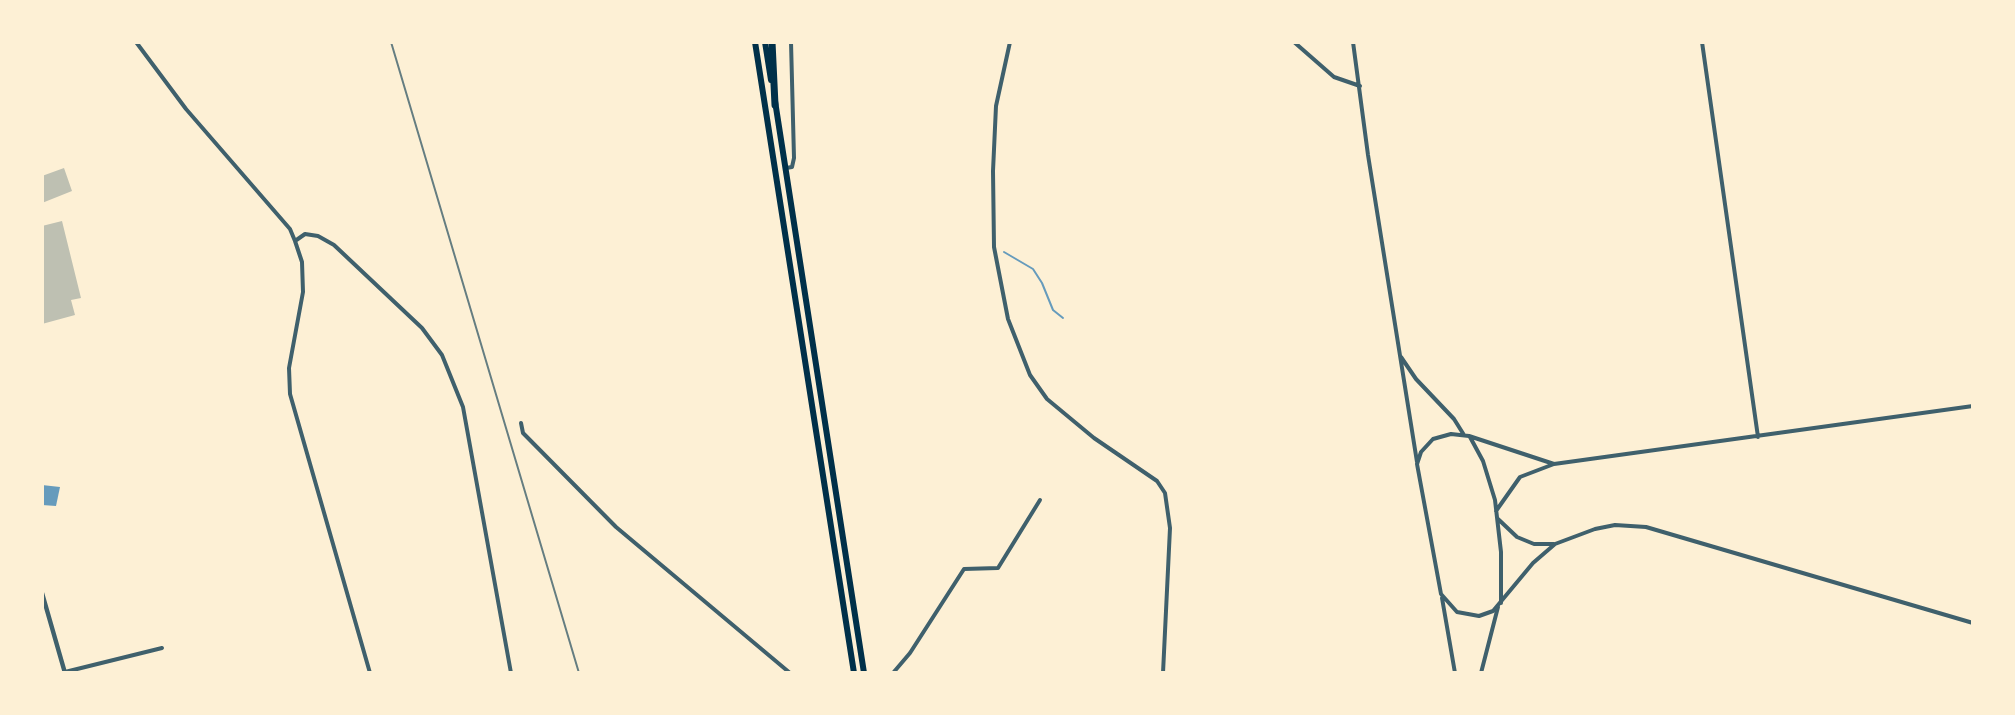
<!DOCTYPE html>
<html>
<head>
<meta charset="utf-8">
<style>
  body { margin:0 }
  #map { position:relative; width:2015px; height:715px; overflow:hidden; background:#fdf0d5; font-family:"Noto Sans",sans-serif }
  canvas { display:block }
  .frame { position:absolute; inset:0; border:44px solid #fdf0d5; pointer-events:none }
</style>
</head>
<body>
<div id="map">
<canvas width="2015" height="715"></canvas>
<div class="frame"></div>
</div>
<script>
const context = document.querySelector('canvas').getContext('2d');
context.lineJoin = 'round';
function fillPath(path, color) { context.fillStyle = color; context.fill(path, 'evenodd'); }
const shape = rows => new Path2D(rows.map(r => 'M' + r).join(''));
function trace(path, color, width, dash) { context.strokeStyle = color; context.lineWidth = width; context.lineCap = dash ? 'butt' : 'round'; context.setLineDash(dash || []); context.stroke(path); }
const water = shape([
  [42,485,60,487,56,506,42,505]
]);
const stream = shape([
  [1004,252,1033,269,1042,283,1053,310,1063,318]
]);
const building = shape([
  [64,168,72,191,42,203,42,176],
  [62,221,81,298,71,300,75,315,42,324,42,226]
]);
const minor = shape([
  [136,42,186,109,290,229,295,241,302,262,303,292,289,368,290,394,370,673],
  [1010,42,996,106,993,171,994,247,1008,319,1030,375,1047,399,1094,438,1157,481,1165,493,1170,528,1163,673],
  [1294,42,1334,77,1360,86],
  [1353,42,1368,155,1417,462],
  [1702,42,1758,437],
  [786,168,792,167,794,158,791,42],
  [295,241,305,234,318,236,334,245,422,328,442,355,463,407,511,673],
  [1401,357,1416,379,1454,419,1464,435],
  [521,423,523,433,616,527,790,673],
  [1470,437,1483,461,1495,500,1501,552,1501,603],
  [1554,464,1469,436,1451,434,1433,439,1421,452,1417,464,1441,594,1457,612,1479,616,1493,611,1533,563,1555,544,1595,529,1615,525,1646,527,1973,623],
  [1496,511,1520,477,1554,464,1973,406],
  [1498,519,1517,537,1534,544,1554,544],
  [1442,598,1455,673],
  [65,672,162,648],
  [893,673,910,653,964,569,998,568,1040,500],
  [1481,673,1498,607]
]);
const tertiary = shape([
  [42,593,65,673]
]);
const primary = shape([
  [755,42,854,673],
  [765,42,771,80],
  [775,101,864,673]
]);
const motorway = shape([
  [772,42,775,105]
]);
const rail = shape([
  [391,42,579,673]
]);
fillPath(water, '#669bbc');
trace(stream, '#669bbc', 2);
fillPath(building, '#bec0b2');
trace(minor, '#3f606c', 4);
trace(tertiary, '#3f606c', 4.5);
trace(primary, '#003049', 6);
trace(motorway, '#003049', 7);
trace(rail, '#657d81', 2);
</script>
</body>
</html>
